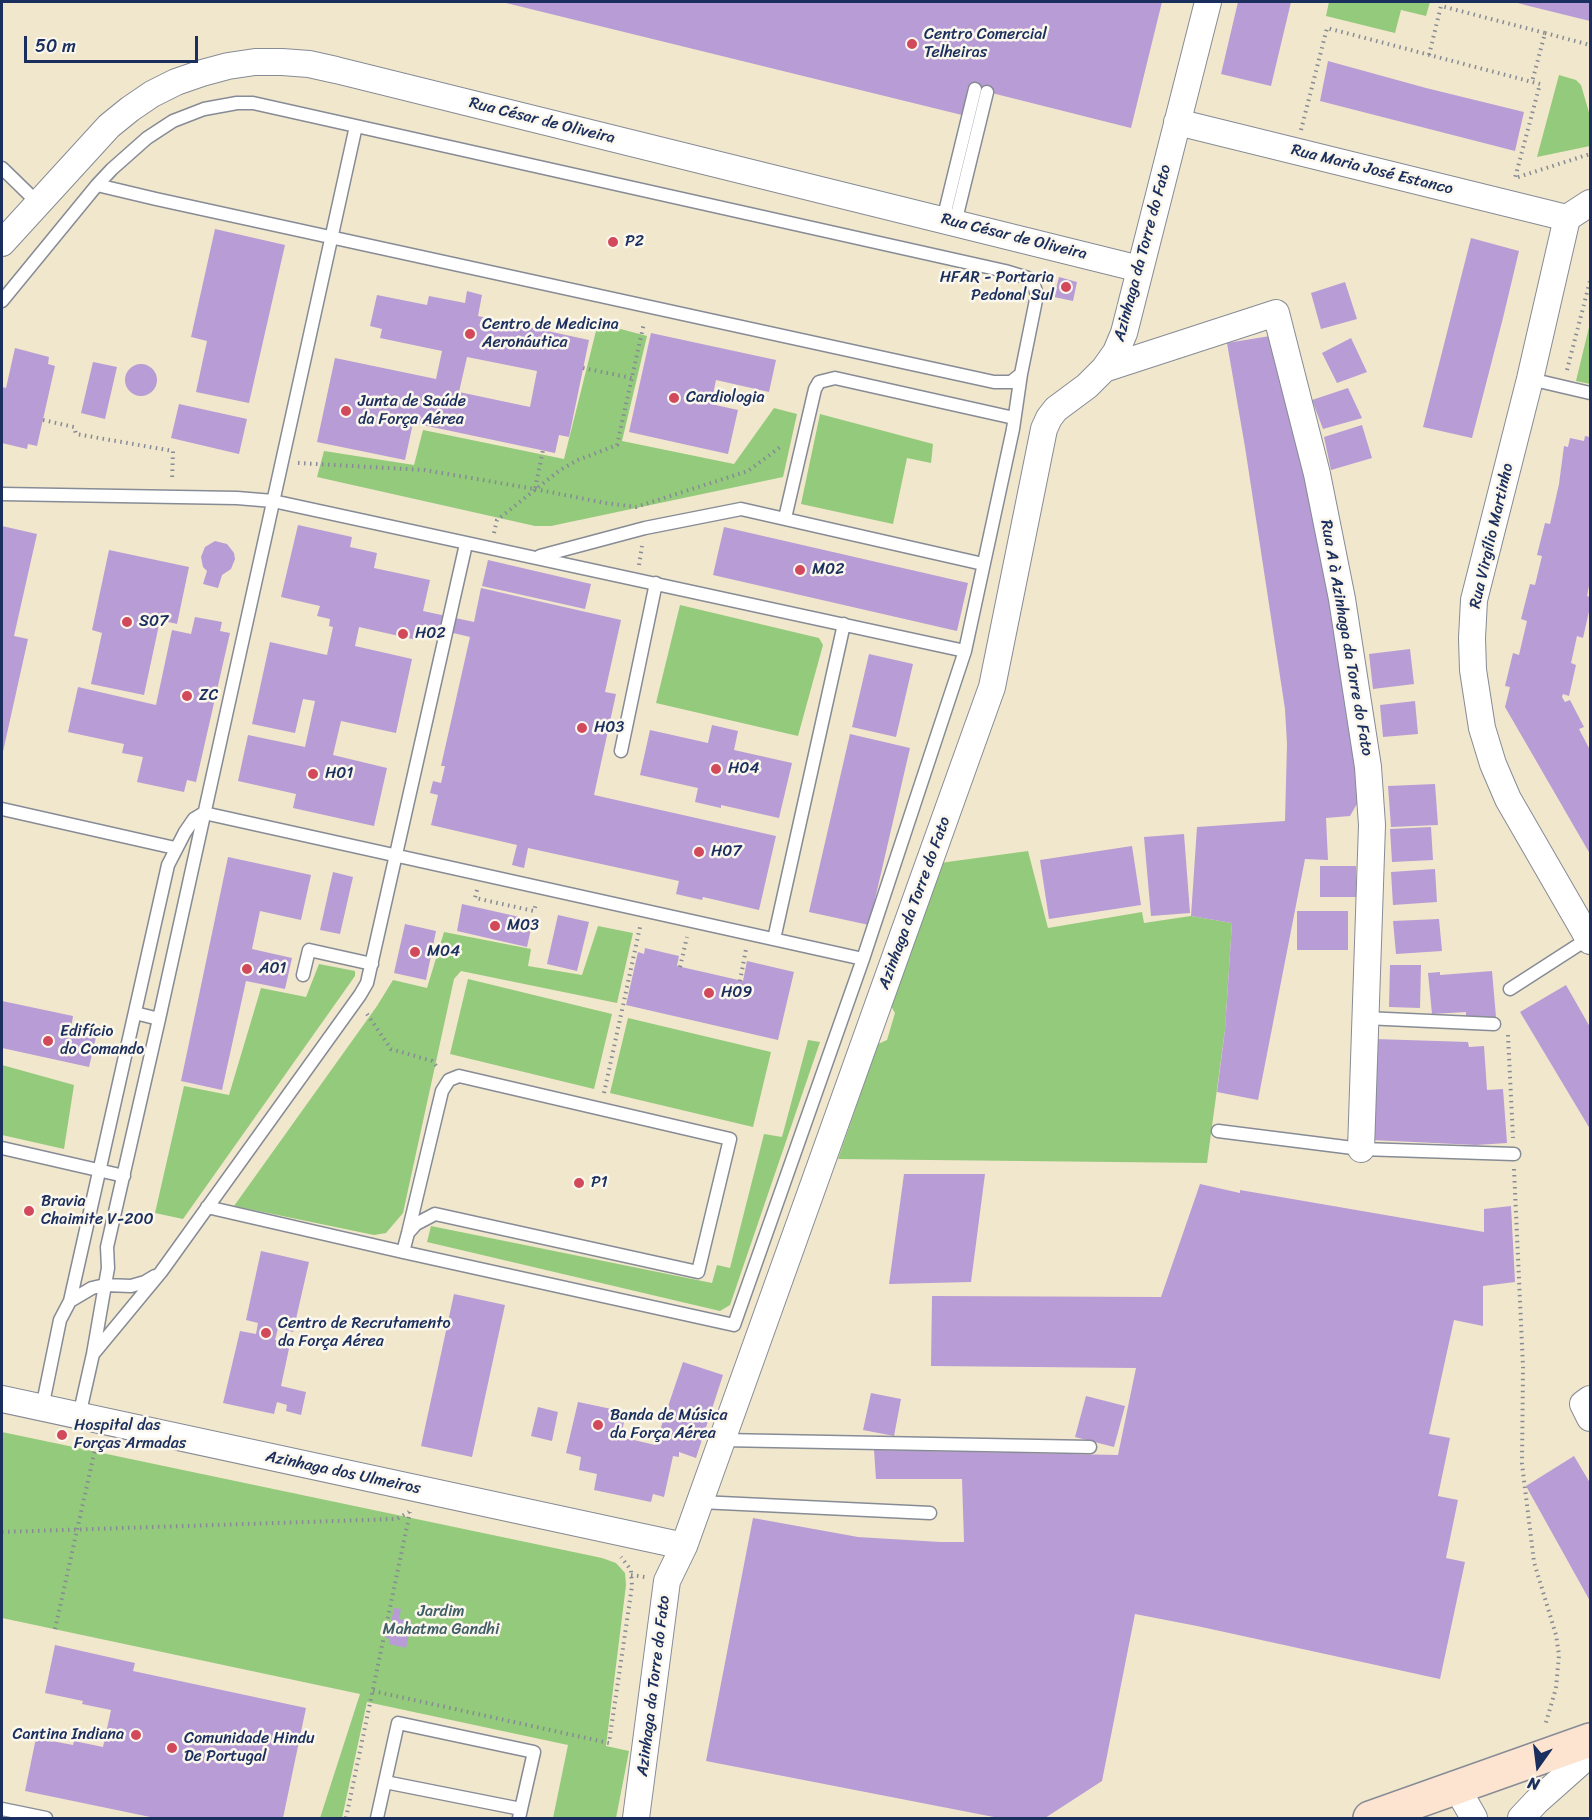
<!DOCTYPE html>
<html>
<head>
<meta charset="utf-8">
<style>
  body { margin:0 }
  #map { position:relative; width:1592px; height:1820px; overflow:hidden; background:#f1e7cc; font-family:Sriracha,sans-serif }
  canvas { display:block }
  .frame { position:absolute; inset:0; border:3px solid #1b2f5e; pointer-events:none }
  .north { position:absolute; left:1508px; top:1736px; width:60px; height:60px; -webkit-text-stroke:4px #fbf7ec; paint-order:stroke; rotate:194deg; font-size:16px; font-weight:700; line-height:24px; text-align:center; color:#1b2f5e }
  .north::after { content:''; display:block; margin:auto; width:21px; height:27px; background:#1b2f5e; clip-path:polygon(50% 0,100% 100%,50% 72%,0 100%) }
  .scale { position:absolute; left:24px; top:36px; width:174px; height:27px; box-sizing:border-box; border:3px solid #1b2f5e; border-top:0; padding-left:8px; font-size:18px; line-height:21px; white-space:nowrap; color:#1b2f5e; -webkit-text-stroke:4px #fbf7ec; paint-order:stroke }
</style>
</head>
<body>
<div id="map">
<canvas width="1592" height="1820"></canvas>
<div class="frame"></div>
<div class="north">N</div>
<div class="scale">50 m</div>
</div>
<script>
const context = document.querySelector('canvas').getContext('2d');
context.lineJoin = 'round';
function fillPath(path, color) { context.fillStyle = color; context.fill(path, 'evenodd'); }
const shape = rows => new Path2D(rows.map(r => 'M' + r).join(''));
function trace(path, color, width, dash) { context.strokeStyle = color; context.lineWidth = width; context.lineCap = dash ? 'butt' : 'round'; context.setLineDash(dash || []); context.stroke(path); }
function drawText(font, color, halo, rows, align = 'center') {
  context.font = font + ' Sriracha,sans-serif'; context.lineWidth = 5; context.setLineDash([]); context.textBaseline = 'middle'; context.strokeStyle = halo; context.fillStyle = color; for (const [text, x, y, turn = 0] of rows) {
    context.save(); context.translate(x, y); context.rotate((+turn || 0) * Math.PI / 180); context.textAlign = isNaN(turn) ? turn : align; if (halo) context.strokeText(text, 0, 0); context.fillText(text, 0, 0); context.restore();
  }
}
const green = shape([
  [1329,2,1430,2,1426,16,1401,10,1395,33,1326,16],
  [1559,75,1576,80,1581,85,1590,116,1590,146,1537,157],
  [598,323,647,336,622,441,734,464,774,408,797,414,783,477,551,526,535,526,317,477,324,451,414,465,423,430,564,459],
  [1590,323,1590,384,1576,381],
  [820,414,933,444,931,463,907,458,893,524,801,504],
  [680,605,819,638,823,645,798,736,656,703],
  [1028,851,1048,928,1142,912,1144,923,1191,916,1232,923,1225,1030,1207,1163,838,1159,878,1044,887,1040,895,1013,891,1006,940,863],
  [598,926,633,933,617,1003,461,971,454,979,403,1213,386,1233,374,1235,234,1206,377,1006,393,980,427,988,444,932,531,949,528,966,582,975],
  [319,964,355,971,355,976,183,1219,155,1213,184,1086,229,1095,261,988,306,997],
  [468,979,612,1014,594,1089,450,1054],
  [628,1018,771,1052,753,1127,610,1093],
  [808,1040,820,1042,730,1305,720,1311,427,1242,431,1226,712,1283,717,1265,730,1268,764,1134,782,1137],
  [2,1065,74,1085,64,1149,2,1135],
  [2,1432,602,1558,616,1563,625,1573,626,1585,606,1746,629,1751,616,1818,553,1818,568,1745,367,1702,342,1818,320,1818,360,1694,2,1618]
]);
const building = shape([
  [502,2,1162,2,1131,128,968,87,962,115],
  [1238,2,1291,2,1271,86,1221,74],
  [1514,2,1590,2,1590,21,1529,6],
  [1328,61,1426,88,1524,112,1515,151,1320,101],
  [215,229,285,245,249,403,196,392,207,341,191,337],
  [1471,238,1519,251,1503,318,1472,438,1423,427],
  [1059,277,1077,282,1073,301,1054,297],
  [1345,282,1357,319,1321,329,1311,293],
  [467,291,482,295,478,316,589,340,569,437,559,435,555,453,413,423,405,460,317,442,335,358,436,379,442,351,380,338,382,329,370,326,377,295,427,305,429,296,465,303],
  [467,357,537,371,530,407,459,392],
  [651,333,776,360,769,392,716,380,711,404,738,410,728,454,629,432],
  [1270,336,1296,439,1326,570,1361,797,1350,816,1326,818,1328,860,1305,859,1258,1100,1217,1092,1225,1030,1232,923,1191,916,1197,827,1285,821,1287,744,1285,709,1245,447,1227,343],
  [1351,338,1367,372,1337,383,1322,353],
  [15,348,49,357,48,364,55,366,37,446,28,444,27,449,2,443,2,387,6,388],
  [93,362,117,367,105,419,81,413],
  '125 380a16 16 0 1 1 32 0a16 16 0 1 1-32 0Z',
  [1348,388,1362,418,1323,429,1312,400],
  [179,404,247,419,239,454,171,438],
  [1362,425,1372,458,1331,470,1324,437],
  [1585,436,1590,437,1590,581,1587,596,1590,597,1590,607,1583,638,1577,636,1571,663,1576,665,1569,696,1563,694,1562,697,1565,702,1570,700,1584,727,1579,729,1590,750,1590,854,1505,707,1510,687,1505,686,1513,653,1519,655,1527,621,1521,619,1530,584,1535,585,1542,556,1537,555,1545,523,1550,524,1559,484,1564,446,1568,447,1570,438,1584,441],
  [298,525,352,537,350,547,377,553,374,568,430,580,423,611,474,622,481,588,621,620,605,692,616,694,594,795,776,836,759,910,703,897,702,900,676,894,679,881,528,848,524,868,512,865,517,845,431,825,438,795,430,793,433,781,441,783,445,766,441,766,470,637,420,625,417,640,359,627,355,646,412,659,396,733,341,721,333,755,387,768,374,826,293,808,296,794,238,781,248,735,305,747,315,701,303,699,295,733,252,724,270,642,327,655,333,627,329,626,330,619,317,616,320,606,281,597],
  [2,526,37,534,14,636,28,639,2,756],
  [724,527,968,583,957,631,713,575],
  [215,541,227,544,234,553,235,559,231,569,222,575,218,588,203,584,207,571,203,567,201,557,205,547],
  [109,550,189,567,177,624,160,620,144,695,91,684,102,633,92,630],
  [488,560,591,584,585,609,482,586],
  [195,617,222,622,220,631,230,633,196,782,187,780,184,792,137,782,143,757,122,753,124,744,68,732,78,687,156,705,172,630,191,634],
  [1410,649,1414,684,1373,689,1369,654],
  [869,654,913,664,896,737,852,727],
  [1415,701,1418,734,1383,737,1380,705],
  [712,725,738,731,734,750,792,763,779,818,721,805,721,808,695,802,698,788,640,775,650,730,708,743],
  [850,734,910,748,869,925,809,912],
  [1435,784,1438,825,1391,827,1388,786],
  [1431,827,1433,860,1392,862,1390,829],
  [1184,834,1190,913,1151,916,1144,837],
  [1132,846,1141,905,1049,919,1040,860],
  [228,857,311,875,301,920,260,911,252,949,292,958,285,989,246,981,222,1090,181,1081],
  [1320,866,1356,866,1356,897,1320,897],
  [1435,869,1437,902,1393,905,1391,872],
  [333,872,353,877,340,934,320,930],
  [462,904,533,920,527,947,457,931],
  [1297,911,1348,911,1348,950,1297,950],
  [558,915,589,922,577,971,547,964],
  [1439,919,1442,951,1396,954,1393,921],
  [405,924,436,931,426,980,394,973],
  [645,948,679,956,677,966,743,981,747,961,794,972,778,1040,626,1005,638,952,644,954],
  [1390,965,1421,965,1420,1008,1389,1007],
  [1492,971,1496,1017,1466,1020,1466,1012,1432,1014,1428,973,1440,972,1440,975],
  [1566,985,1590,1027,1590,1129,1520,1012],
  [2,1001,73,1016,71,1028,97,1033,89,1067,2,1048],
  [1375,1039,1468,1042,1469,1047,1484,1046,1487,1090,1503,1089,1507,1143,1476,1145,1372,1140],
  [904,1174,985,1174,971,1282,889,1284],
  [1200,1184,1240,1193,1240,1190,1484,1232,1484,1209,1511,1206,1515,1282,1483,1286,1483,1326,1454,1320,1429,1434,1450,1438,1438,1496,1458,1500,1446,1558,1465,1562,1440,1679,1197,1626,1135,1614,1102,1781,1045,1818,999,1818,706,1761,753,1518,858,1537,940,1542,964,1542,962,1479,876,1479,874,1450,1118,1455,1136,1368,931,1366,932,1296,1161,1297],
  [261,1251,309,1262,293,1332,278,1328,275,1340,290,1344,281,1386,306,1392,301,1415,286,1411,287,1405,277,1402,274,1414,223,1403,240,1331,256,1334,258,1323,246,1320],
  [454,1294,505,1305,472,1457,421,1446],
  [683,1362,723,1375,696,1458,679,1452,679,1457,673,1456,664,1497,653,1494,651,1502,594,1490,597,1474,579,1470,581,1457,566,1453,578,1402,626,1412,621,1437,655,1445],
  [871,1393,901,1399,894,1436,863,1430],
  [1086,1396,1125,1406,1114,1447,1075,1437],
  [538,1407,558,1412,552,1441,531,1436],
  [1574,1456,1590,1483,1590,1601,1526,1486],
  [394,1608,401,1609,399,1619,412,1621,406,1648,389,1644,390,1639,385,1638,388,1627,390,1627],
  [55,1645,135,1663,133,1671,306,1708,283,1818,155,1818,25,1791,36,1738,73,1745,74,1741,103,1747,111,1710,82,1704,83,1701,45,1693]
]);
const path = shape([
  [1545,33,1590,45],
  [1429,55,1441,6,1545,33,1532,82],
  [1301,130,1327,28,1540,84,1515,178,1590,154],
  [583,368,632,378],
  [1567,370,1590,281],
  [43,420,74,427,76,434,173,451,172,481],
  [298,463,424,470,535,489,543,450],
  [535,489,605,503,636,507,748,471,783,445],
  [494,533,497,520,560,470,578,460,617,445,644,323],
  [639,565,642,546],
  [477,890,475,898,534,911,536,904],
  [680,967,687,937],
  [740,981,746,949],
  [367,1014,391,1049,432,1061,438,1068],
  [1508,1035,1513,1138],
  [604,1093,640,927],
  [1514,1169,1523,1367,1522,1464,1534,1562,1556,1635,1559,1655,1556,1688,1545,1726],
  [2,1532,397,1519,409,1512],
  [631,1575,645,1577],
  [55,1629,96,1445],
  [373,1691,609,1743,632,1586,631,1570,621,1557],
  [346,1818,410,1512]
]);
const lane = shape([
  [2,168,39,204],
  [943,220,975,89],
  [955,223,987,92],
  [2,301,97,185,112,169,147,138,173,121,204,109,237,103,253,103,1005,271,1028,278,1034,285,1037,295,1021,374,1011,382,994,382,156,199,97,185],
  [1530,379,1590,393],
  [2,494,237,498,273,501,965,651],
  [785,518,815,389,819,382,835,378,1014,418],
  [540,556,645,528,741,509,983,564],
  [621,751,656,583],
  [2,809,175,848],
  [774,939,844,624],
  [303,975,309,950,372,964],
  [1510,989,1589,938],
  [135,1013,159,1019],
  [1365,1018,1494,1024],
  [1218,1131,1361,1149,1514,1154],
  [2,1148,124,1176],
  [207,1207,403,1252,734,1325,863,959,965,651,1013,429,1021,374],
  [403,1252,408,1233,442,1091,449,1080,459,1076,730,1139,698,1272,435,1214,416,1224,408,1233],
  [70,1301,92,1288,105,1285,131,1286,145,1282,155,1276],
  [94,1353,161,1272,360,995,367,983,466,544],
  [42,1408,60,1320,70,1301,168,865,185,832,194,819,204,813,863,959],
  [79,1416,93,1354,105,1285,108,1268,107,1247,159,1019,356,126],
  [722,1440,1090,1447],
  [700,1502,930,1513],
  [385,1782,521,1809],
  [2,1809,46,1818],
  [377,1818,398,1723,534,1752,519,1818]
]);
const street = shape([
  [1177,122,1567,218],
  [1567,218,1530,379,1474,600,1472,638,1473,670,1482,728,1493,764,1508,799,1590,941],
  [1567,218,1590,203],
  [2,243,109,126,130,109,152,94,176,82,202,73,228,66,255,62,282,62,309,64,336,70,1140,269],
  [1104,369,1276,313,1317,474,1342,599,1368,767,1372,825,1361,1149],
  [2,1399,684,1546],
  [1590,1399,1583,1404,1590,1418],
  [1457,1788,1474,1818],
  [636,1818,667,1581,684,1546,992,687,1044,429,1049,418,1056,409,1087,386,1104,369,1116,352,1124,333,1208,2],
  [1521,1818,1537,1801,1590,1754]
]);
const secondary = shape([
  [1370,1818,1590,1740]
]);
const markers = [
  [912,44,6,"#d1495b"],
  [613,242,6,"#d1495b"],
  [1066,287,6,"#d1495b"],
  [470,334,6,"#d1495b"],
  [674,398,6,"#d1495b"],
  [346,411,6,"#d1495b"],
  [800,570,6,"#d1495b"],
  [127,622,6,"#d1495b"],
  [403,634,6,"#d1495b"],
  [187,696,6,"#d1495b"],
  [582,728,6,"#d1495b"],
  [716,769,6,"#d1495b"],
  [313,774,6,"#d1495b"],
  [699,852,6,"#d1495b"],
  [495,926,6,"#d1495b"],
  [415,952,6,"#d1495b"],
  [247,969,6,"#d1495b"],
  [709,993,6,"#d1495b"],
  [48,1041,6,"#d1495b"],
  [579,1183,6,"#d1495b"],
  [29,1211,6,"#d1495b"],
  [266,1333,6,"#d1495b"],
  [598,1425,6,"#d1495b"],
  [62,1435,6,"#d1495b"],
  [136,1735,6,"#d1495b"],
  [172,1748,6,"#d1495b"]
];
const poiNames = [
  ["Centro Comercial",924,35],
  ["Telheiras",924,53],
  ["P2",625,242],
  ["HFAR - Portaria",1054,278,"right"],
  ["Pedonal Sul",1054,296,"right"],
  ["Centro de Medicina",482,325],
  ["Aeronáutica",482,343],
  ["Cardiologia",686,398],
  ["Junta de Saúde",358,402],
  ["da Força Aérea",358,420],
  ["M02",812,570],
  ["S07",139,622],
  ["H02",415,634],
  ["ZC",199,696],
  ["H03",594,728],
  ["H04",728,769],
  ["H01",325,774],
  ["H07",711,852],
  ["M03",507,926],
  ["M04",427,952],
  ["A01",259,969],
  ["H09",721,993],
  ["Edifício",60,1032],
  ["do Comando",60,1050],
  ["P1",591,1183],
  ["Bravia",41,1202],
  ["Chaimite V-200",41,1220],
  ["Centro de Recrutamento",278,1324],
  ["da Força Aérea",278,1342],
  ["Banda de Música",610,1416],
  ["da Força Aérea",610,1434],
  ["Hospital das",74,1426],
  ["Forças Armadas",74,1444],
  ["Cantina Indiana",124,1735,"right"],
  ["Comunidade Hindu",184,1739],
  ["De Portugal",184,1757]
];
const streetNames = [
  ["Rua César de Oliveira",542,121,14],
  ["Rua Maria José Estanco",1372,170,14],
  ["Rua César de Oliveira",1014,237,14],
  ["Azinhaga da Torre do Fato",1143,253,-75],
  ["Rua Virgílio Martinho",1492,536,-77],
  ["Rua A à Azinhaga da Torre do Fato",1346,638,80],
  ["Azinhaga da Torre do Fato",915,903,-70],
  ["Azinhaga dos Ulmeiros",343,1473,12],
  ["Azinhaga da Torre do Fato",654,1686,-83]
];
const parkNames = [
  ["Jardim",441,1612],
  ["Mahatma Gandhi",441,1630]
];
fillPath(green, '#94ca7c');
fillPath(building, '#b89cd5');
trace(lane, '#868b95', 15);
trace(street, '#868b95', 28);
trace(secondary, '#868b95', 36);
trace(path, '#868b95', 4, [1.5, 4.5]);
trace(lane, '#fff', 12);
trace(street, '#fff', 26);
trace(secondary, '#fde4d0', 33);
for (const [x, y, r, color] of markers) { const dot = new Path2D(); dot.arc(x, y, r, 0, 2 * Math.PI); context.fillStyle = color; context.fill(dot); trace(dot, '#fbf7ec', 2); }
drawText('16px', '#1b2f5e', '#fbf7ec', poiNames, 'left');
drawText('16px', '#1b2f5e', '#fbf7ec', streetNames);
drawText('16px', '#3f5e67', '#fbf7ec', parkNames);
</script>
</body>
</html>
